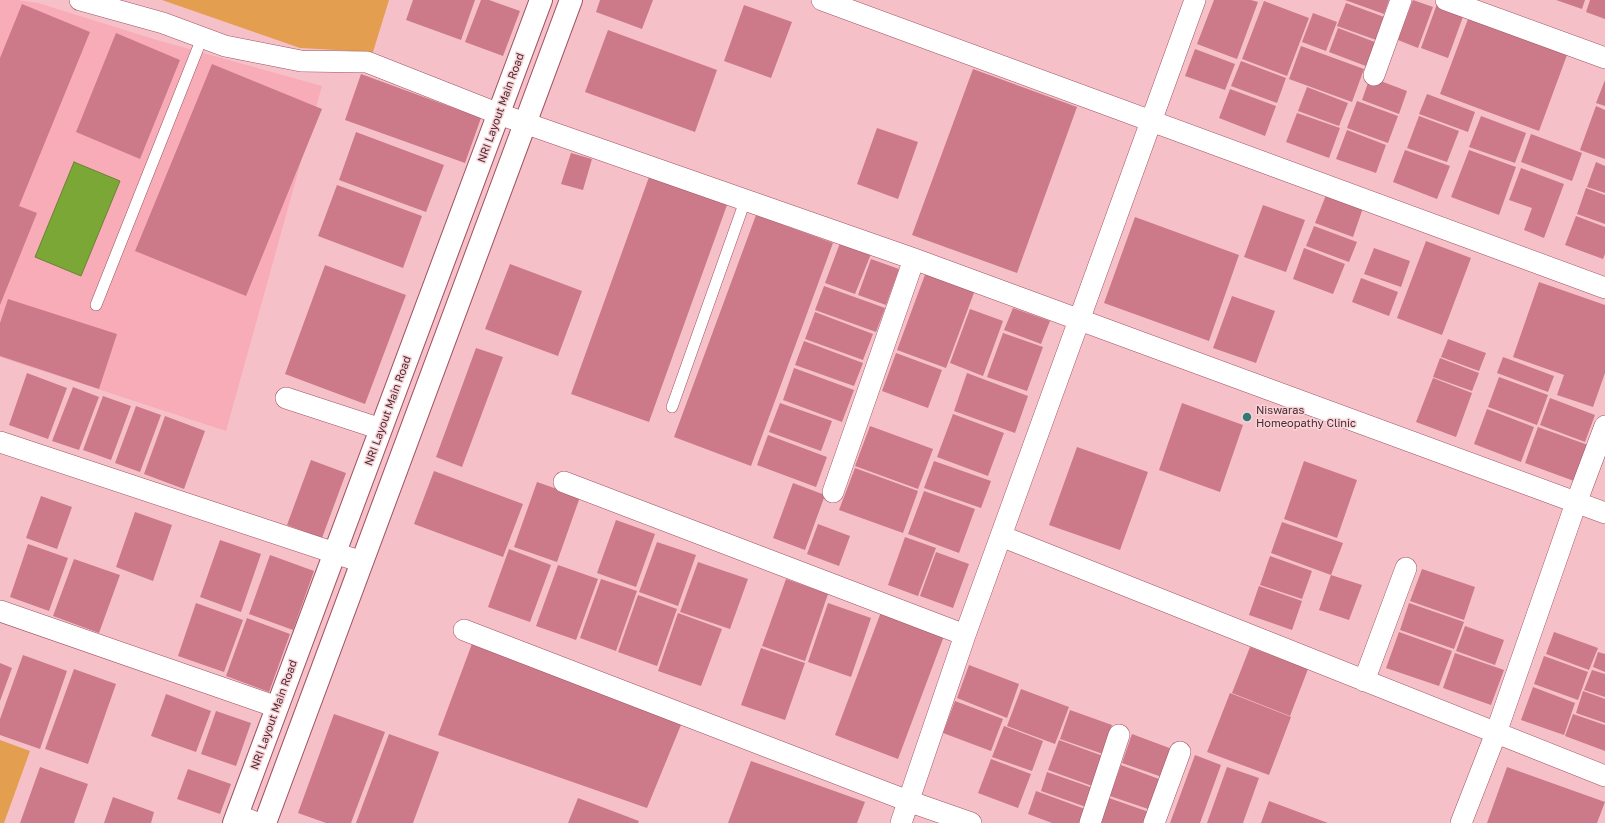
<!DOCTYPE html>
<html>
<head>
<meta charset="utf-8">
<style>
  body { margin:0 }
  canvas { display:block; background:#f6c0c8 }
</style>
</head>
<body>
<canvas width="1605" height="823"></canvas>
<script>
const context = document.querySelector('canvas').getContext('2d');
context.lineJoin = 'round';
function fillPath(path, color) { context.fillStyle = color; context.fill(path, 'evenodd'); }
const shape = rows => new Path2D(rows.map(r => 'M' + r).join(''));
function trace(path, color, width, dash) { context.strokeStyle = color; context.lineWidth = width; context.lineCap = dash ? 'butt' : 'round'; context.setLineDash(dash || []); context.stroke(path); }
function drawText(font, color, halo, rows, align = 'center') {
  context.font = font + ' "Golos Text",sans-serif'; context.lineWidth = 3; context.setLineDash([]); context.textBaseline = 'middle'; context.strokeStyle = halo; context.fillStyle = color; for (const [text, x, y, turn = 0] of rows) {
    context.save(); context.translate(x, y); context.rotate((+turn || 0) * Math.PI / 180); context.textAlign = isNaN(turn) ? turn : align; if (halo) context.strokeText(text, 0, 0); context.fillText(text, 0, 0); context.restore();
  }
}
const built = shape([
  [0,0,17,0,38,3,157,40,322,86,226,431,0,357]
]);
const green = shape([
  [162,0,389,0,373,52,300,48],
  [0,740,30,751,4,823,0,823]
]);
const water = shape([
  [74,162,120,181,81,276,35,257,74,162]
]);
const building = shape([
  [413,0,475,0,461,40,406,20],
  [481,0,489,0,520,11,503,56,465,42],
  [600,0,653,0,642,29,596,12],
  [1214,0,1251,0,1258,2,1237,59,1197,44],
  [1345,0,1389,0,1384,14],
  [1413,0,1433,7,1418,48,1398,40],
  [1556,0,1585,0,1582,9],
  [1590,0,1605,0,1605,19,1586,12],
  [1264,1,1309,18,1287,76,1242,59],
  [1346,3,1387,18,1379,41,1337,26],
  [22,4,90,32,19,206,37,213,0,305,0,58],
  [1437,4,1464,14,1448,58,1421,48],
  [744,5,792,22,771,78,724,61],
  [1313,13,1337,22,1326,51,1302,42],
  [1468,19,1567,55,1539,131,1440,94],
  [1338,28,1380,44,1371,68,1329,52],
  [608,30,717,70,695,132,585,92],
  [116,33,180,60,140,159,76,132],
  [1301,46,1364,69,1352,102,1289,79],
  [1195,49,1235,64,1225,90,1185,76],
  [1241,61,1286,78,1277,103,1231,86],
  [212,64,322,109,246,296,135,251],
  [973,69,1077,107,1017,273,912,235],
  [361,74,481,118,465,163,345,120],
  [1370,77,1407,91,1399,114,1362,100],
  [1605,80,1605,106,1596,103],
  [1307,87,1348,103,1339,126,1298,111],
  [1230,89,1276,106,1265,136,1219,118],
  [1427,94,1475,112,1468,132,1419,114],
  [1357,101,1398,116,1388,143,1347,128],
  [1596,106,1605,110,1605,159,1580,150],
  [1297,113,1340,128,1329,158,1286,142],
  [1419,116,1459,131,1447,162,1407,148],
  [1481,116,1526,133,1515,163,1469,147],
  [877,128,918,142,898,199,857,184],
  [1347,130,1386,145,1376,173,1336,159],
  [356,132,444,165,426,212,339,180],
  [1531,134,1582,153,1572,181,1521,162],
  [1405,150,1450,166,1437,199,1393,182],
  [1469,150,1516,167,1499,215,1451,197],
  [571,153,592,159,583,190,561,184],
  [1596,162,1605,166,1605,193,1587,187],
  [1521,168,1564,184,1544,238,1524,230,1532,208,1509,200],
  [649,177,727,205,649,422,571,394],
  [337,185,422,216,403,268,318,236],
  [1586,188,1605,195,1605,224,1577,214],
  [1326,195,1363,208,1353,237,1315,223],
  [1263,205,1305,220,1286,272,1244,257],
  [756,215,833,243,751,466,674,437],
  [1576,216,1605,227,1605,254,1603,259,1565,245],
  [1135,217,1239,255,1209,341,1104,303],
  [1314,226,1357,242,1349,262,1306,246],
  [1426,241,1471,258,1442,335,1397,318],
  [840,243,871,254,855,294,825,283],
  [1304,248,1345,264,1333,294,1293,279],
  [1374,248,1410,261,1401,287,1364,274],
  [871,259,899,269,886,305,858,295],
  [510,264,582,291,558,356,485,329],
  [325,265,406,295,365,404,285,374],
  [926,272,975,290,946,368,897,350],
  [1361,278,1398,292,1389,316,1352,302],
  [1539,282,1605,305,1605,373,1593,407,1557,395,1564,375,1513,357],
  [824,286,885,308,876,332,815,310],
  [1232,296,1275,311,1256,363,1213,348],
  [8,299,117,334,99,389,0,356,0,323],
  [1013,308,1050,321,1041,344,1004,330],
  [970,309,1003,321,983,376,950,363],
  [815,312,873,334,863,360,805,339],
  [1003,333,1043,347,1027,391,987,377],
  [1448,339,1486,353,1479,371,1441,357],
  [804,341,863,363,854,386,795,365],
  [476,348,503,357,462,467,436,457],
  [896,353,942,370,928,408,882,391],
  [1503,357,1554,376,1548,392,1497,373],
  [1440,358,1479,373,1472,391,1433,377],
  [794,368,854,390,842,422,783,400],
  [27,373,67,388,48,439,9,425],
  [967,373,1028,396,1015,433,954,411],
  [1499,377,1548,395,1537,425,1488,407],
  [1433,378,1472,393,1456,437,1416,422],
  [73,387,99,397,79,450,52,441],
  [103,396,131,406,111,460,83,450],
  [1550,398,1595,415,1585,442,1540,425],
  [780,403,832,421,821,451,769,432],
  [1182,403,1243,425,1220,492,1159,470],
  [136,406,161,415,140,472,115,463],
  [1487,409,1534,427,1521,462,1474,444],
  [953,414,1004,433,988,476,937,457],
  [165,416,205,431,184,489,144,474],
  [870,426,933,449,918,489,855,466],
  [1538,427,1588,445,1574,481,1525,463],
  [768,435,827,457,816,487,757,465],
  [1077,447,1148,472,1120,550,1049,525],
  [311,460,346,473,322,538,287,525],
  [934,461,991,481,981,508,924,488],
  [1304,461,1357,480,1337,538,1284,519],
  [855,468,918,491,903,533,839,510],
  [434,471,523,504,503,557,414,524],
  [537,482,580,497,557,562,514,547],
  [793,483,825,495,805,550,773,538],
  [924,491,975,509,959,553,908,534],
  [41,496,72,507,57,549,26,538],
  [135,512,172,525,153,581,116,567],
  [616,520,655,534,636,587,597,573],
  [1282,522,1343,543,1331,575,1362,585,1349,620,1319,610,1331,575,1271,553],
  [818,524,850,536,839,566,807,554],
  [905,537,936,548,918,596,888,585],
  [220,540,261,554,241,612,200,597],
  [657,542,696,555,678,606,639,592],
  [28,544,68,558,49,611,10,597],
  [509,549,551,565,530,622,488,607],
  [936,552,969,564,953,608,920,596],
  [270,555,314,571,293,630,249,614],
  [1270,556,1312,571,1302,599,1260,585],
  [74,559,120,575,99,633,53,616],
  [698,562,748,579,730,629,680,612],
  [558,565,598,579,576,640,536,626],
  [1422,569,1475,587,1464,620,1410,601],
  [601,579,637,591,616,651,580,638],
  [786,579,828,594,805,661,762,646],
  [1259,586,1302,601,1292,630,1249,615],
  [638,595,677,609,657,666,618,652],
  [196,603,243,620,224,672,178,656],
  [828,603,871,618,851,677,808,662],
  [1409,603,1464,622,1454,649,1400,630],
  [881,612,944,636,898,759,835,735],
  [678,613,722,629,701,686,658,671],
  [247,618,290,634,269,692,226,676],
  [1465,626,1504,640,1495,665,1456,651],
  [1399,632,1452,651,1439,686,1386,668],
  [1554,632,1598,648,1589,670,1546,654],
  [473,641,683,720,647,808,438,735],
  [1250,647,1308,669,1290,716,1232,693],
  [761,648,805,663,785,720,741,705],
  [1598,652,1605,654,1605,672,1593,667],
  [1455,653,1504,670,1491,705,1443,688],
  [23,655,67,671,40,749,0,735,0,719],
  [1544,656,1588,672,1578,700,1534,684],
  [0,663,12,668,0,701],
  [969,665,1019,684,1007,718,957,698],
  [74,669,116,684,88,764,45,749],
  [1592,670,1605,674,1605,697,1584,690],
  [1533,687,1575,703,1564,735,1521,720],
  [1021,689,1069,707,1055,744,1007,726],
  [1583,691,1605,699,1605,723,1576,713],
  [1230,693,1291,717,1269,775,1207,752],
  [166,694,211,711,196,752,151,736],
  [955,701,1003,719,991,751,943,733],
  [1070,710,1112,725,1103,754,1060,739],
  [216,711,251,723,236,766,201,754],
  [334,714,385,732,351,823,326,823,298,813],
  [1573,714,1605,725,1605,751,1565,736],
  [1004,726,1043,741,1032,771,992,757],
  [389,734,439,752,413,823,356,823],
  [1132,734,1172,749,1162,777,1122,763],
  [1059,740,1103,756,1092,786,1048,770],
  [1195,755,1221,765,1200,823,1170,823],
  [991,759,1031,774,1018,808,978,793],
  [751,761,865,802,857,823,728,823],
  [1121,765,1159,779,1148,809,1110,796],
  [40,767,88,784,74,823,20,823],
  [1227,767,1259,778,1243,823,1207,823],
  [1507,767,1605,802,1597,823,1487,823],
  [188,769,231,784,220,814,177,799],
  [1047,772,1093,788,1086,807,1041,791],
  [1036,791,1085,809,1080,823,1052,823,1028,814],
  [113,797,154,812,151,823,104,823],
  [578,798,639,821,638,823,568,823],
  [1109,798,1149,812,1145,823,1100,823],
  [1269,801,1328,823,1261,823]
]);
const service = shape([
  [96,305,202,38],
  [672,407,745,201]
]);
const minor = shape([
  [80,0,163,23,225,46,301,61,367,62,499,114,914,259,1605,513],
  [822,0,1605,288],
  [1446,0,1605,58],
  [1374,75,1401,0],
  [286,398,381,429],
  [0,442,362,562],
  [564,482,965,635],
  [833,492,914,259],
  [1001,536,1605,776],
  [0,611,277,707],
  [464,630,908,801,971,823],
  [1364,681,1406,568],
  [237,815,257,823],
  [901,823,965,635,1195,0],
  [1090,823,1119,735],
  [1154,823,1180,752],
  [1461,823,1496,733,1576,503,1605,426]
]);
const tertiary = shape([
  [234,823,541,0],
  [265,823,571,0]
]);
const markers = [
  [1247,417,5,"#327a75"]
];
const streetNames = [
  ["NRI Layout Main Road",501,108,-70],
  ["NRI Layout Main Road",388,411,-70],
  ["NRI Layout Main Road",274,715,-70]
];
const poiNames = [
  ["Niswaras",1256,411],
  ["Homeopathy Clinic",1256,424]
];
fillPath(built, '#f8acb8');
fillPath(green, '#e39f4f');
fillPath(water, '#7aa735');
trace(water, '#6c8234', 1);
fillPath(building, '#cc7a89');
trace(service, '#a05362', 12);
trace(minor, '#a05362', 22);
trace(tertiary, '#a05362', 24);
trace(service, '#fff', 11);
trace(minor, '#fff', 21);
trace(tertiary, '#fff', 22);
for (const [x, y, r, color] of markers) { const dot = new Path2D(); dot.arc(x, y, r, 0, 2 * Math.PI); context.fillStyle = color; context.fill(dot); trace(dot, '#f7d3d8', 1.5); }
drawText('11px', '#4c2a30', '#f7d3d8', streetNames);
drawText('11px', '#4c2a30', '#f7d3d8', poiNames, 'left');
</script>
</body>
</html>
